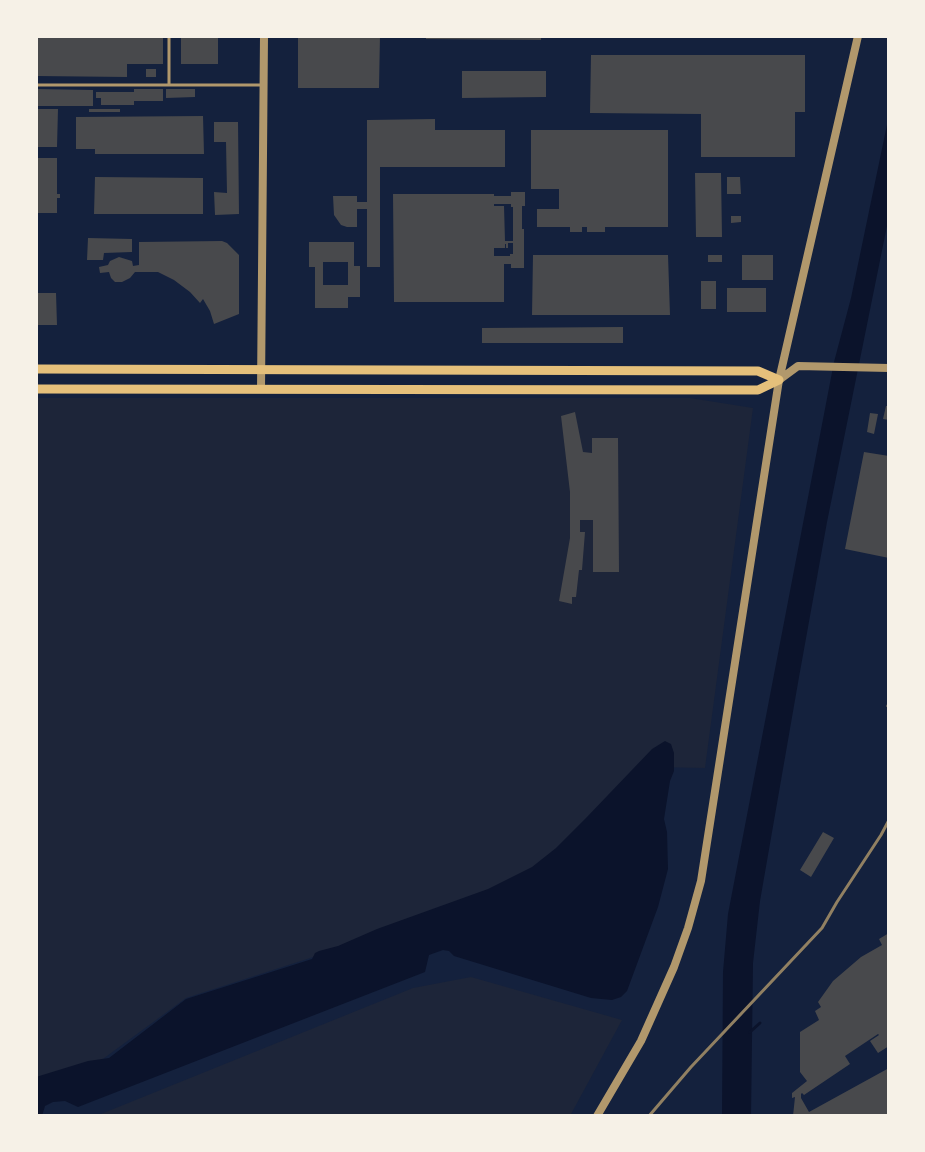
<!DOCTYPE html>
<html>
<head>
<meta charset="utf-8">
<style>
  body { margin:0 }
  #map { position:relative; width:925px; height:1152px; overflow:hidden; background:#14213d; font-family:Inter,sans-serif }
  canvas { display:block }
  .frame { position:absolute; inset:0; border:38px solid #f6f1e7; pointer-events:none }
</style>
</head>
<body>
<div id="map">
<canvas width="925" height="1152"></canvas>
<div class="frame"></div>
</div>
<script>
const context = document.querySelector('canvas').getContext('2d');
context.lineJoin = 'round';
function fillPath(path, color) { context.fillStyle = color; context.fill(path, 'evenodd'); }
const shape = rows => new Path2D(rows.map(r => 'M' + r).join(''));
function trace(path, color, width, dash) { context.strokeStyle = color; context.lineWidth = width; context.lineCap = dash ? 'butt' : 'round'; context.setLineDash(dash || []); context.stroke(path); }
const green = shape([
  [36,398,690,398,753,408,705,768,651,767,571,852,487,901,186,998,96,1064,36,1085],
  [471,977,622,1020,570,1116,96,1116,413,988]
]);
const water = shape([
  [889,115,889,216,827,522,799,677,760,901,753,963,751,1116,722,1116,723,972,728,914,834,362,851,298],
  [665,741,671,744,674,753,674,771,670,781,664,819,667,832,668,869,658,907,627,991,621,997,612,1000,591,998,454,956,449,951,443,950,429,955,425,972,78,1107,65,1101,53,1102,45,1106,42,1116,36,1116,36,1077,88,1061,109,1058,186,999,312,959,315,953,319,951,338,946,377,929,488,889,532,867,556,848,586,818,652,749]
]);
const stream = shape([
  [750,1032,760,1023]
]);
const building = shape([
  [36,36,163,36,163,64,127,64,127,77,36,76],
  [181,36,218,36,218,64,181,64],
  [298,36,380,36,379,88,298,88],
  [426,36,541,36,541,40,426,39],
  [591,55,805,55,805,112,795,112,795,157,701,157,701,114,590,113],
  [146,69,156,69,156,77,146,77],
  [462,71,546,71,546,97,462,98],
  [36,89,93,90,93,106,36,106],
  [134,89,163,89,163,101,134,101,134,105,101,105,101,98,96,98,96,92,134,92],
  [166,89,195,89,195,97,166,98],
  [36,109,58,109,57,147,36,147],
  [89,109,120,109,120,112,89,112],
  [203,116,204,154,95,154,95,149,76,149,76,117],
  [435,119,435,130,505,130,505,167,380,167,380,267,367,267,367,209,357,209,357,227,347,227,341,225,334,215,333,196,357,196,357,202,367,202,367,120],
  [214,122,238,122,239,214,215,215,214,192,227,193,226,142,214,142],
  [531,130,668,130,668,227,605,227,605,232,587,232,587,227,582,227,582,232,570,232,570,227,537,227,537,209,559,209,559,189,531,189],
  [36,158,57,158,57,194,60,194,60,198,57,198,57,213,36,213],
  [695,173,721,173,722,237,696,237],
  [95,177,203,178,203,214,94,214],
  [727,177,740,177,741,194,727,194],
  [511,192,525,192,525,206,522,206,522,229,524,229,524,268,511,268,511,264,504,264,504,302,394,302,393,194,494,194,494,196,511,196],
  [494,204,511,204,511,207,513,207,513,241,505,241,504,206,494,206],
  [508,243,513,243,513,254,510,254,510,256,494,256,494,248,505,248,505,244,506,244,506,248,508,248],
  [731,216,741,216,741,222,731,223],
  [88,238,132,239,132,252,104,253,103,260,87,260],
  [222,241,227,243,239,255,239,314,214,324,210,311,203,299,200,303,190,292,174,280,158,272,135,272,130,278,122,282,115,282,111,278,109,272,100,273,99,267,108,265,110,261,119,257,132,261,133,266,139,265,139,242],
  [309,242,354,242,354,266,360,266,360,297,348,297,348,308,315,308,315,267,309,267],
  [323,262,348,262,348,285,323,285],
  [533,255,668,255,670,315,532,315],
  [708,255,722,255,722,262,708,262],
  [742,255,773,255,773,280,742,280],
  [701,281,716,281,716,309,701,309],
  [727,288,766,288,766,312,727,312],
  [36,293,56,293,57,325,36,325],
  [623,327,623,343,482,343,482,328],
  [886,406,889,406,889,420,883,419],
  [575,412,583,452,592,453,592,438,618,438,619,572,593,572,593,520,580,520,580,532,585,532,582,570,579,570,576,597,572,597,572,604,559,601,570,538,570,492,561,416],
  [870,413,878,414,874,434,867,432],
  [864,452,889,456,889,558,845,549],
  [823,832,834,838,811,877,800,870],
  [889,933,889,1046,878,1053,870,1041,879,1035,878,1034,845,1056,850,1064,804,1095,802,1093,801,1094,801,1098,809,1112,889,1068,889,1116,793,1116,795,1097,792,1098,792,1093,807,1081,800,1072,800,1032,819,1020,815,1011,821,1007,818,1002,833,981,861,957,882,945,879,939]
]);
const service = shape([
  [169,36,169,85],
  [36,85,263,85],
  [888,706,889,703]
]);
const tertiary = shape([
  [779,380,798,366,889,368],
  [261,389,264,36],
  [597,1116,641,1041,674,967,688,928,701,881,779,380,858,36]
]);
const secondary = shape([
  [36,369,758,371,779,380],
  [36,389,758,390,779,380]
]);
const rail = shape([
  [649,1116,691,1067,822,928,837,902,881,835,889,820]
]);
fillPath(green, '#1d2539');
fillPath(water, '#0b132b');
trace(stream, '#0b132b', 3);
fillPath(building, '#48494c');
trace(service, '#b1986c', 3);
trace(tertiary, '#b1986c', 8);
trace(secondary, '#e5c07b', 9);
trace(rail, '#918062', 3);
</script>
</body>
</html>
